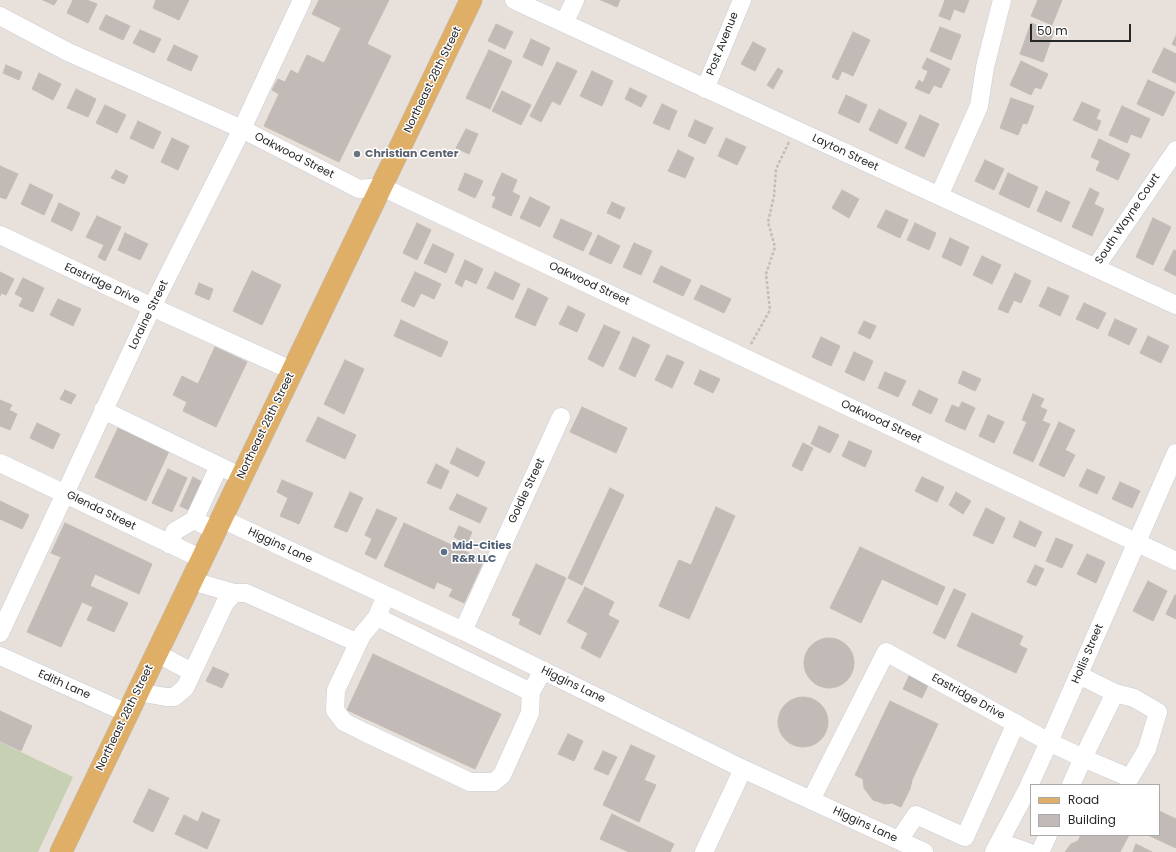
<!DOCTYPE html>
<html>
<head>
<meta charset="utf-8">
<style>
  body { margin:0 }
  #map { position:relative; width:1176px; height:852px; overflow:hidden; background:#e8e0da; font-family:Poppins,sans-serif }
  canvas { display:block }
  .legend { position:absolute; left:1030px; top:784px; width:130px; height:52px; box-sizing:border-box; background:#fff; border:1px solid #a9a9a9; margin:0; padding:5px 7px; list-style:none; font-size:12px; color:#272727 }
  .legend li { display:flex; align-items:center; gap:8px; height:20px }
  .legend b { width:20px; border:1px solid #a9a9a9 }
  .scale { position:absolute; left:1030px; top:24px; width:101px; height:18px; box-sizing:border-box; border:2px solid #272727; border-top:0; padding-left:5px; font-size:12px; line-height:14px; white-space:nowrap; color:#272727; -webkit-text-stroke:3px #fff; paint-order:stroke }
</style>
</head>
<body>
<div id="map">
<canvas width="1176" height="852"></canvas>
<ul class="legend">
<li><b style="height:5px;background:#e0af67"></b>Road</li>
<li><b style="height:11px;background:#c1bab7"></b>Building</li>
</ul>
<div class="scale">50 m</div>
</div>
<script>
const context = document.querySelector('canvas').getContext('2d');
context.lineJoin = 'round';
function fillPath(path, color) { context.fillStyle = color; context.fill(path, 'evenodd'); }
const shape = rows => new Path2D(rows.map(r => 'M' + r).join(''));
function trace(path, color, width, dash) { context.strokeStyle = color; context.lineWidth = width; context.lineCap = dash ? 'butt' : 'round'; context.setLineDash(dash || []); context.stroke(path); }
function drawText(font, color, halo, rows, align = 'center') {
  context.font = font + ' Poppins,sans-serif'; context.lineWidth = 3; context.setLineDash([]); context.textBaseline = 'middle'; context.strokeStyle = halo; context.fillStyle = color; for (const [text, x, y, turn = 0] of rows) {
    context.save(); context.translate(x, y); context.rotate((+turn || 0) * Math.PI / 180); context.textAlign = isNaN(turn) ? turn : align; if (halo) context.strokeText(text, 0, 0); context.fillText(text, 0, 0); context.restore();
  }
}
const cemetery = shape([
  [0,742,73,777,38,852,0,852]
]);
const building = shape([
  [43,0,57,0,54,5,43,0],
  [73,0,87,0,97,4,88,23,67,13,73,0],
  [156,0,189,0,179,20,153,8,156,0],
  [319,0,389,0,367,44,391,56,339,162,264,126,279,94,272,90,278,79,285,82,291,70,298,74,307,55,324,63,341,28,312,14,319,0],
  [601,0,620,0,617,7,601,0],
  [945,0,969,0,964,13,954,9,950,20,939,16,945,0],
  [1038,0,1062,0,1052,25,1031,16,1038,0],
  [106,15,130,26,123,40,99,29,106,15],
  [1031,23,1054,31,1043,62,1020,54,1031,23],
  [496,24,513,32,505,49,488,41,496,24],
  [940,27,961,35,951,60,930,51,940,27],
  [140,30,161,39,154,53,133,43,140,30],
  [853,32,870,40,853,76,842,71,838,80,832,77,853,32],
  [1176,36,1176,46,1172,44,1176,36],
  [531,39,550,48,542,66,523,57,531,39],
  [753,42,766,49,755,71,741,64,753,42],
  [174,45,198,56,191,71,167,60,174,45],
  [1164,48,1176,54,1176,83,1152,72,1164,48],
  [489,50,512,61,490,109,466,98,489,50],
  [927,58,950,69,941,88,934,85,929,94,915,88,919,80,923,83,928,71,922,68,927,58],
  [1021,61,1048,74,1041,89,1035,87,1031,95,1010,85,1021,61],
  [557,62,577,71,560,105,552,101,541,122,530,116,557,62],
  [6,65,22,72,19,80,3,73,6,65],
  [778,68,783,71,773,89,767,85,778,68],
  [592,71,613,81,602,106,580,96,592,71],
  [39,73,61,84,53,100,32,89,39,73],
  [1148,80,1175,92,1163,116,1137,104,1148,80],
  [630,88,647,96,641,107,625,99,630,88],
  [76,89,96,99,88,117,67,108,76,89],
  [502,91,531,105,521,125,492,111,502,91],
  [846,95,867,105,859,123,838,113,846,95],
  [1011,98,1034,106,1027,124,1023,123,1018,135,1000,128,1011,98],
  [1082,102,1100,110,1096,119,1101,121,1097,131,1073,120,1082,102],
  [662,104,677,111,669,130,653,123,662,104],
  [105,105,126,115,117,133,96,123,105,105],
  [1122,106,1150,119,1141,138,1131,134,1127,143,1109,135,1122,106],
  [879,109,907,123,897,144,869,130,879,109],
  [920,115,939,124,924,157,905,148,920,115],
  [695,120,713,128,705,144,688,136,695,120],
  [138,121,161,132,153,149,130,138,138,121],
  [466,129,478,134,469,154,456,148,466,129],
  [172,138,189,146,178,170,161,162,172,138],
  [726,138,746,147,737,165,718,156,726,138],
  [1099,139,1130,154,1118,180,1096,170,1100,161,1091,157,1099,139],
  [678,150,694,158,685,178,668,171,678,150],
  [985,160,1004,169,994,190,975,181,985,160],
  [0,166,18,174,6,199,0,197,0,166],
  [116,170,128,176,124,184,111,178,116,170],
  [465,173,483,181,475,198,458,190,465,173],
  [502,173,517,180,512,192,520,196,511,216,492,207,496,197,492,195,502,173],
  [1008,173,1038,187,1029,208,999,194,1008,173],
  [30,184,53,195,44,215,21,204,30,184],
  [1090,188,1099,193,1094,204,1104,209,1092,236,1072,227,1090,188],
  [842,190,859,199,849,218,832,208,842,190],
  [1046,191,1070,202,1061,222,1037,211,1046,191],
  [530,197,550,207,540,227,520,218,530,197],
  [612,202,625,208,620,219,607,213,612,202],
  [59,203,80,213,72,231,51,221,59,203],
  [886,210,908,220,900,238,877,227,886,210],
  [97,216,121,227,105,261,98,257,104,245,86,237,97,216],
  [1153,218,1171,227,1153,265,1136,257,1153,218],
  [561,219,592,233,583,251,553,237,561,219],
  [417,223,431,230,417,260,403,253,417,223],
  [915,223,936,233,929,250,907,240,915,223],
  [125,233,148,244,140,260,118,250,125,233],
  [598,235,620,246,611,264,589,254,598,235],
  [950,238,969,247,961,266,942,257,950,238],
  [634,243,652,251,641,275,623,267,634,243],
  [433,244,454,254,446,273,424,263,433,244],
  [1174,250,1176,251,1176,276,1164,270,1174,250],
  [982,256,1001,265,992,284,973,275,982,256],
  [465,260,483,269,476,284,465,279,462,287,455,283,465,260],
  [661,266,691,280,683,296,653,282,661,266],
  [252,271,281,285,262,325,233,311,252,271],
  [0,272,14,279,6,295,1,293,0,296,0,272],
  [415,272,441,284,434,299,421,293,414,307,401,301,415,272],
  [495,272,520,284,513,300,487,288,495,272],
  [1015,273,1031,281,1021,303,1014,300,1008,313,998,309,1015,273],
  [23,278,44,288,33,312,19,306,23,298,15,294,23,278],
  [199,283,213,289,209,300,195,294,199,283],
  [701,285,731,299,724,313,694,299,701,285],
  [1048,287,1069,296,1060,316,1039,306,1048,287],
  [528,288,548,298,535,326,515,317,528,288],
  [58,299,81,309,73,326,50,315,58,299],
  [1084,303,1106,313,1098,329,1076,319,1084,303],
  [568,306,585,314,577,332,559,324,568,306],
  [1115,319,1137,329,1129,345,1108,335,1115,319],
  [401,320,448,342,441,357,394,336,401,320],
  [864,321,876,326,870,339,858,333,864,321],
  [604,325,620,332,603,367,588,359,604,325],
  [1148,336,1169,346,1161,363,1140,353,1148,336],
  [633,337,650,345,635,377,619,369,633,337],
  [821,337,840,346,831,366,812,357,821,337],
  [215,347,247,362,216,427,183,411,187,402,173,395,182,376,198,384,215,347],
  [854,352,873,361,864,381,845,372,854,352],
  [667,355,684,362,672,388,655,380,667,355],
  [345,360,364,369,344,414,324,404,345,360],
  [700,370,720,379,713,393,694,384,700,370],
  [963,371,981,379,975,391,958,383,963,371],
  [885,372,906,381,898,397,878,388,885,372],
  [65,390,76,395,71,404,60,399,65,390],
  [919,390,938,399,931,414,912,405,919,390],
  [1033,394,1044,399,1040,407,1047,410,1042,421,1050,424,1033,462,1013,453,1027,422,1022,420,1033,394],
  [0,400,12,405,9,410,17,414,10,430,0,426,0,400],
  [962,402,975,408,965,430,945,421,952,405,959,408,962,402],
  [582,407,627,428,616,453,570,432,582,407],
  [988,415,1004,422,994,443,979,436,988,415],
  [318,417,356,435,345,459,306,441,318,417],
  [1059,422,1075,430,1065,450,1075,455,1064,477,1039,465,1059,422],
  [37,423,60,434,53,449,30,438,37,423],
  [119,426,170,449,146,501,95,477,119,426],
  [819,426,839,435,830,453,811,444,819,426],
  [849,441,872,451,865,467,842,456,849,441],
  [803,443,813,448,802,471,792,466,803,443],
  [457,448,485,462,478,477,450,463,457,448],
  [436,464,449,471,441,489,427,483,436,464],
  [168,469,187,478,172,512,152,503,168,469],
  [1087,469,1105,477,1097,494,1079,486,1087,469],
  [193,477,206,484,193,512,180,506,193,477],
  [922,477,944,487,937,502,915,491,922,477],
  [282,480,313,493,299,524,280,516,288,498,277,492,282,480],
  [1120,482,1140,491,1132,508,1112,499,1120,482],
  [610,488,624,495,582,585,568,578,610,488],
  [350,492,363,498,347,532,334,527,350,492],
  [956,492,971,501,963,514,949,505,956,492],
  [457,494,487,508,480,523,449,509,457,494],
  [0,501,29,515,22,529,0,519,0,501],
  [716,507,735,516,689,619,659,606,679,560,691,565,716,507],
  [986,508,1005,518,993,544,973,535,986,508],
  [377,509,397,518,376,559,365,554,372,539,365,535,377,509],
  [1020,521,1042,532,1035,547,1013,537,1020,521],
  [65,523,152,564,139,594,95,574,90,586,128,603,114,632,87,620,93,607,82,602,61,647,27,632,61,557,51,553,65,523],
  [404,523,484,560,464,603,449,596,453,589,437,582,434,589,384,566,404,523],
  [459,526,472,532,467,544,454,537,459,526],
  [1056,538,1073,545,1062,568,1046,561,1056,538],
  [860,547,945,587,937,605,882,579,861,623,830,608,860,547],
  [1087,554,1105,562,1096,583,1077,574,1087,554],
  [536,564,566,578,540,635,519,624,521,619,512,615,536,564],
  [1035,565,1044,569,1036,586,1027,582,1035,565],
  [1148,581,1167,591,1153,621,1133,611,1148,581],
  [585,587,614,602,608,615,619,621,600,658,581,648,588,633,567,622,585,587],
  [954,589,966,594,945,639,933,633,954,589],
  [1175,595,1176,596,1176,619,1166,614,1175,595],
  [972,613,1023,636,1019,645,1027,649,1016,673,957,646,972,613],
  '804 663a25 25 0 1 1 50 0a25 25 0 1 1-50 0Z',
  [373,654,501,714,475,769,347,710,373,654],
  [213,667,229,674,222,688,206,681,213,667],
  [911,672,930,681,922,698,903,689,911,672],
  '778 722a25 25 0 1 1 50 0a25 25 0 1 1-50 0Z',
  [890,701,938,724,912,780,910,789,901,807,892,803,885,804,873,800,864,788,863,779,855,775,890,701],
  [0,711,32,726,21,751,0,741,0,711],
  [568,734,583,741,574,761,558,754,568,734],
  [631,745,655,756,644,780,656,785,639,822,603,805,631,745],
  [603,751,617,757,608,775,594,769,603,751],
  [149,789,169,798,153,832,133,822,149,789],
  [1159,811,1176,819,1176,848,1148,835,1159,835,1159,811],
  [202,812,220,820,207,849,175,834,184,815,198,822,202,812],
  [612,814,674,844,670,852,629,852,600,839,612,814],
  [1081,835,1129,835,1120,852,1065,852,1071,844,1078,841,1081,835],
  [1136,844,1152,852,1133,852,1136,844]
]);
const path = shape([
  [751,344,770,310,766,274,775,247,768,222,774,196,776,169,789,142]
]);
const minor = shape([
  [514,0,1176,305],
  [0,16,68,52,242,129,359,189,382,187,1176,561],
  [564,23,575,0],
  [705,89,742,0],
  [939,196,979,106,985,67,1002,0],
  [0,235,152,307,293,371],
  [1095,268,1176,150],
  [103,410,242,477],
  [0,463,202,559],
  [222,519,463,631,743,769,924,852],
  [216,531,194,520,219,466],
  [169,544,175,531,194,520],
  [192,581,234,593],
  [386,595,377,617,362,635,336,690,335,710,344,722,364,732,470,782,494,782,502,775,530,713,531,692,543,670],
  [377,617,531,692],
  [463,631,561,417],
  [0,633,152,307,242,129,302,0],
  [156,653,192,672],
  [0,656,127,713],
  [1079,675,1115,693,1083,758,1130,778,1147,749,1158,712,1134,698,1115,693],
  [138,692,166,697,174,697,185,688,225,603,234,593,246,593,358,643],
  [811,800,886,652,1049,742,1083,758,1071,785],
  [899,840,916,815,965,837,1016,723],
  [999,842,1028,852],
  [704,852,743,769],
  [994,852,1027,790,1049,742,1176,453],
  [1040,852,1048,835]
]);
const major = shape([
  [61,852,471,0]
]);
const markers = [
  [357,154,4,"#6b7280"],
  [444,552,4,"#5c6f8a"]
];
const streetNames = [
  ["Post Avenue",723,44,-68],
  ["Northeast 28th Street",433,80,-64],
  ["Layton Street",845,153,25],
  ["Oakwood Street",294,156,27],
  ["South Wayne Court",1128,219,-56],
  ["Eastridge Drive",102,284,25],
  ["Oakwood Street",589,284,25],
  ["Loraine Street",149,315,-64],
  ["Oakwood Street",881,422,25],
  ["Northeast 28th Street",266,426,-64],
  ["Goldie Street",527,491,-65],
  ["Glenda Street",101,511,26],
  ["Higgins Lane",280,546,25],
  ["Hollis Street",1088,654,-67],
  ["Edith Lane",64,685,24],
  ["Higgins Lane",573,685,26],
  ["Eastridge Drive",968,697,29],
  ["Northeast 28th Street",125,718,-64],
  ["Higgins Lane",865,825,25]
];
const worshipNames = [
  ["Christian Center",365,154]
];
const serviceNames = [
  ["Mid-Cities",452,546],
  ["R&R LLC",452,559]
];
fillPath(cemetery, '#c6d0b3');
fillPath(building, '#c1bab7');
trace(building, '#c3bbb4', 1);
trace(minor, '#c8ced8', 19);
trace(major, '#bebebe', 23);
trace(path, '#bebebe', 2.5, [3, 2]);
trace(minor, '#fff', 18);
trace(major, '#e0af67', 22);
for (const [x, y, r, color] of markers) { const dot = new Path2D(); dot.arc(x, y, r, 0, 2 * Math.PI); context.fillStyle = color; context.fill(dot); trace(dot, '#fff', 1.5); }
drawText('11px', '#272727', '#fff', streetNames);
drawText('bold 11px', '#5b616d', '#fff', worshipNames, 'left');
drawText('bold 11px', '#4e5e75', '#fff', serviceNames, 'left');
</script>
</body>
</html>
